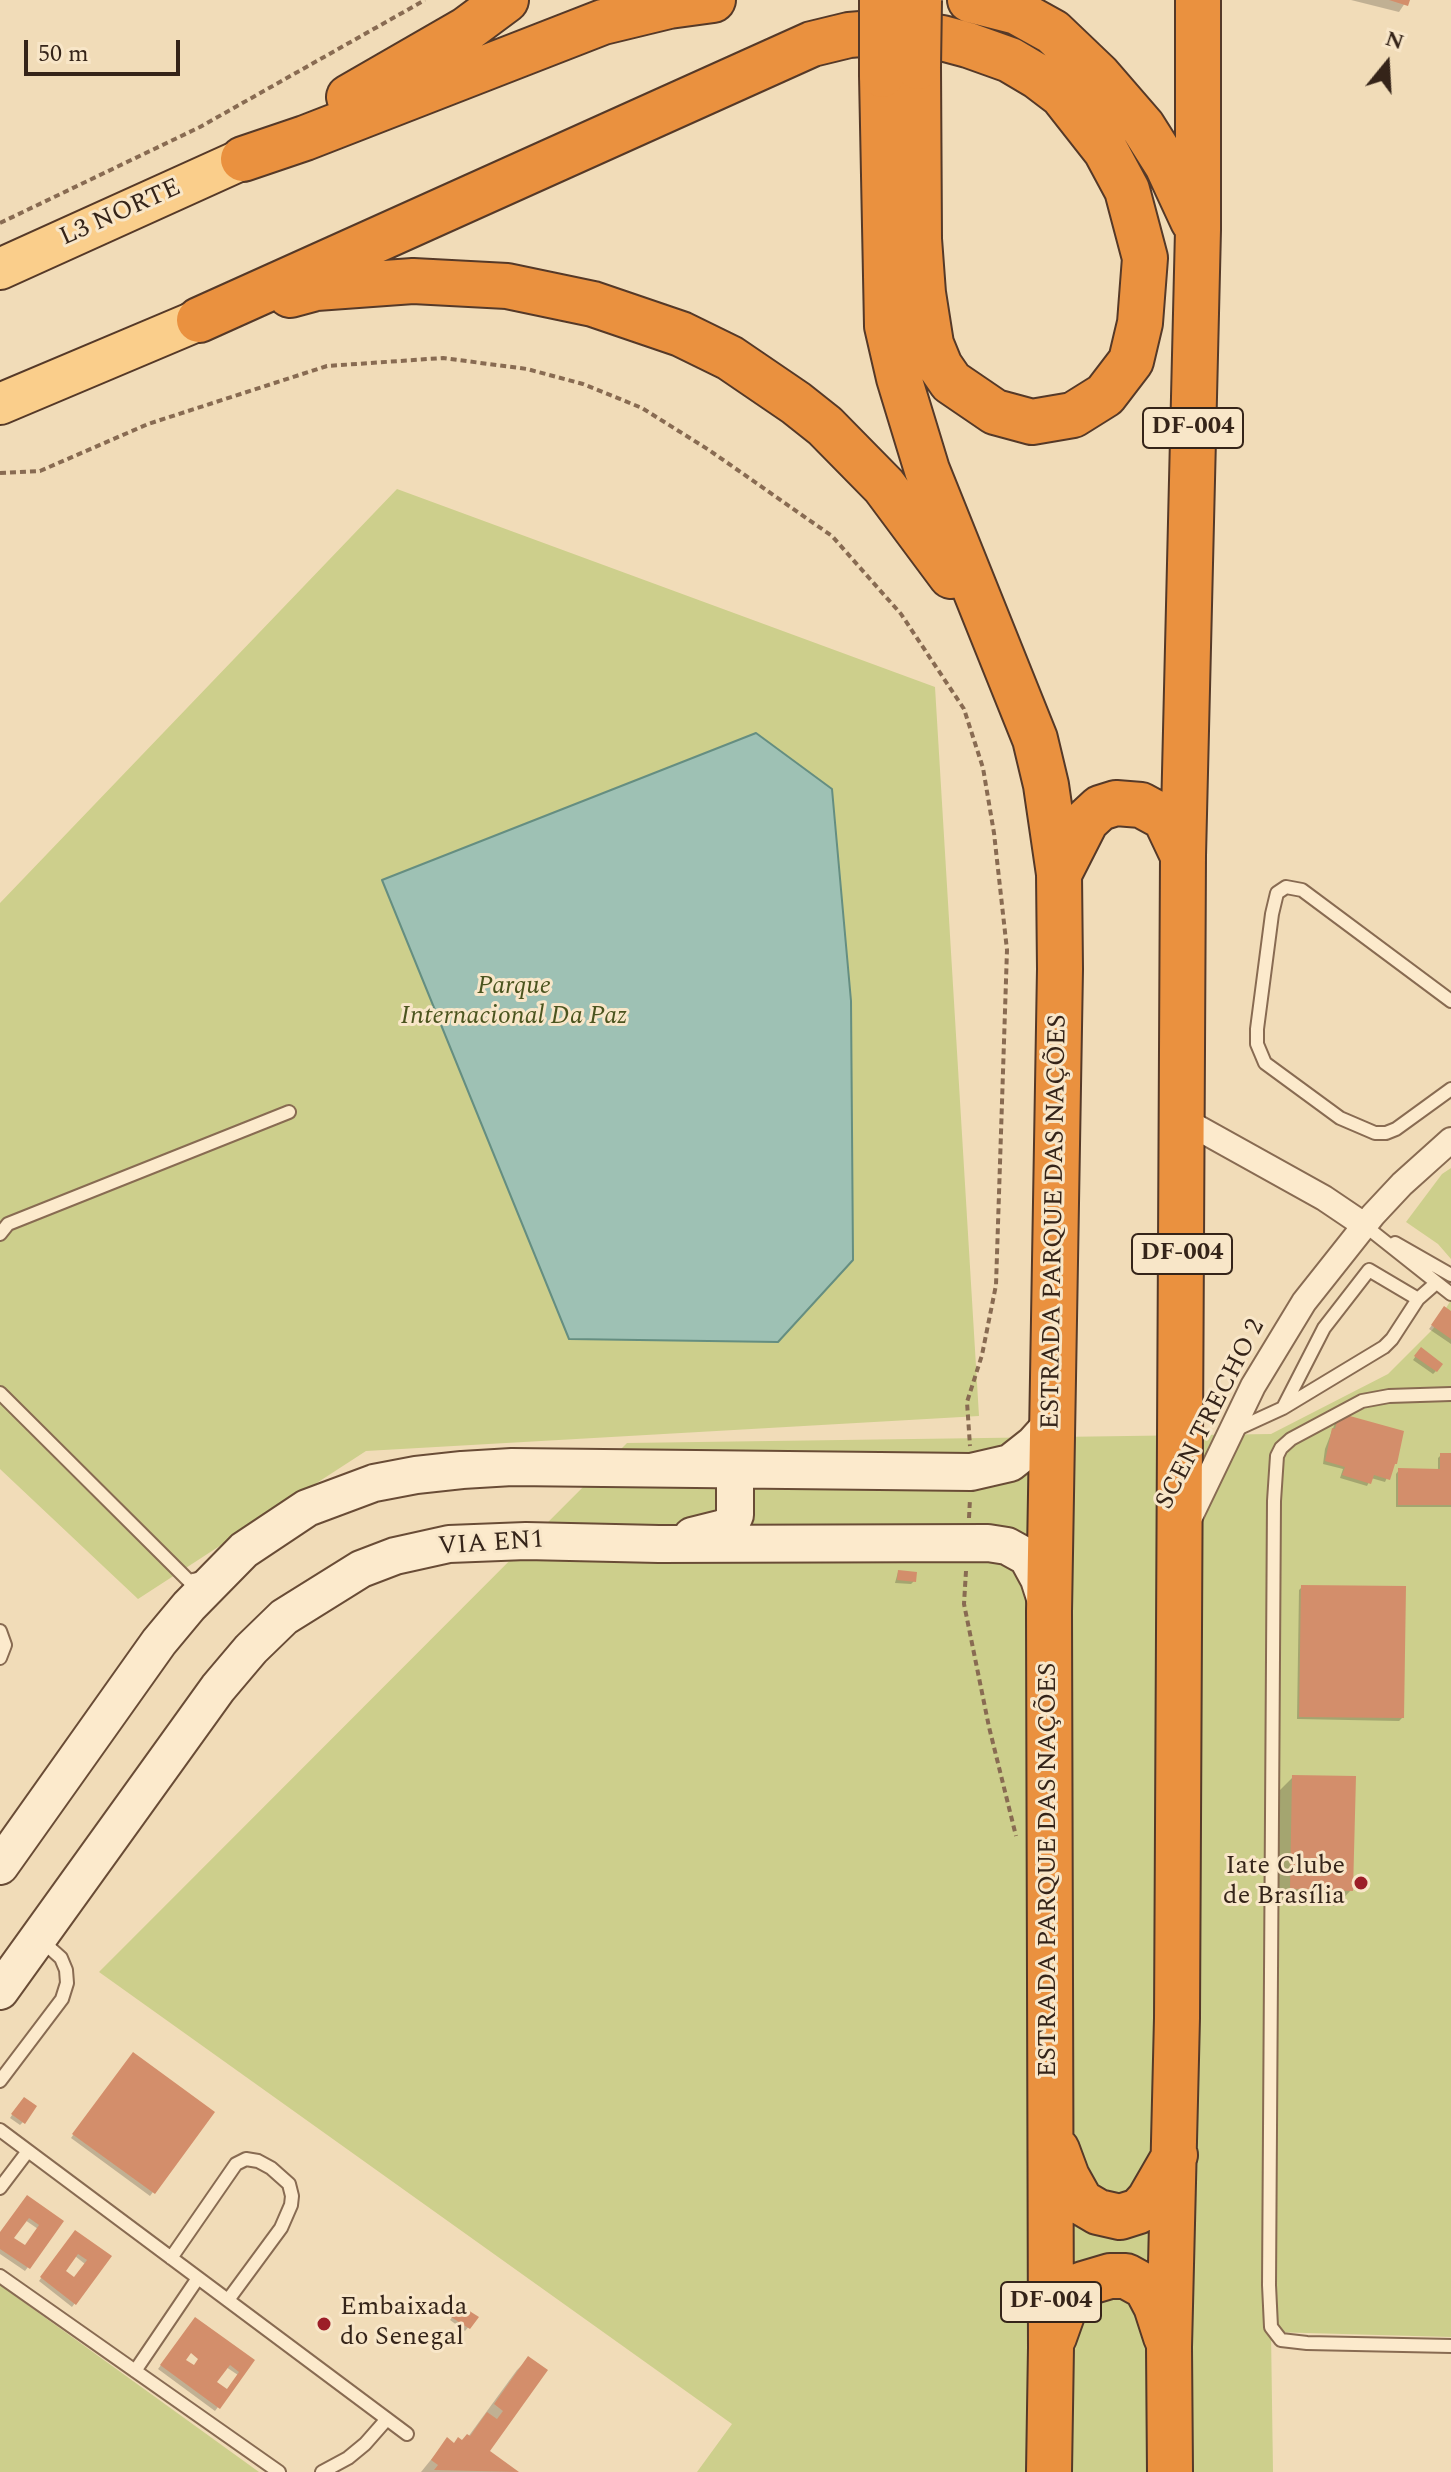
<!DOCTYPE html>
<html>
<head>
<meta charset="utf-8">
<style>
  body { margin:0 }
  #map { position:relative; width:1451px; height:2472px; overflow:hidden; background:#f1dcb8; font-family:Spectral,serif }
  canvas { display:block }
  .north { position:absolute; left:1347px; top:24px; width:80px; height:80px; -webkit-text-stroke:6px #f8e6c8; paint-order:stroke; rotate:18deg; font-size:22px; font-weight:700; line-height:32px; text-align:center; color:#352419 }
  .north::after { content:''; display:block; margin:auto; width:28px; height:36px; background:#352419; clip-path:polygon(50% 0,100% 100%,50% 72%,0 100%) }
  .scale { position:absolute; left:24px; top:40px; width:156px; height:36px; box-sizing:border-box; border:4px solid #352419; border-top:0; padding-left:10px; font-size:24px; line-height:28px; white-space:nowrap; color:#352419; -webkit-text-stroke:6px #f8e6c8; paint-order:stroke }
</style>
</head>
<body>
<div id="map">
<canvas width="1451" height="2472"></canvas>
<div class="north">N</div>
<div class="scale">50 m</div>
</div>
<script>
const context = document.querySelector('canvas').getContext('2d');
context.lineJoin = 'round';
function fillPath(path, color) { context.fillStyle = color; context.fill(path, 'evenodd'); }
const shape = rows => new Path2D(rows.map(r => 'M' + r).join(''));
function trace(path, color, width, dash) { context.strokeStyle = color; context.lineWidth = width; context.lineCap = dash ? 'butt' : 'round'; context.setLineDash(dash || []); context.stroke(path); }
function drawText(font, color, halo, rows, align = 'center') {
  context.font = font + ' Spectral,serif'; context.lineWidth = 6; context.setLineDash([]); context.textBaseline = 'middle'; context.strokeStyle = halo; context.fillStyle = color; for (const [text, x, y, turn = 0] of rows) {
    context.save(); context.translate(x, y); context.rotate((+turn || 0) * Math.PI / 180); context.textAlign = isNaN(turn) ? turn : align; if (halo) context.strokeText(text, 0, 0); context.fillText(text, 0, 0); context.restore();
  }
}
const green = shape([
  [397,489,935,687,979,1416,366,1451,138,1599,0,1469,0,903],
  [1451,1168,1451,1259,1438,1244,1406,1222,1442,1174],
  [1451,1300,1451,2337,1271,2332,1273,2472,697,2472,732,2424,99,1972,627,1443,1271,1434,1388,1374,1433,1329],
  [0,2285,259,2472,0,2472]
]);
const water = shape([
  [756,733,832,789,851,1001,853,1260,778,1342,569,1339,382,880,756,733]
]);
const shadow = shape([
  [1351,0,1407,0,1399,12],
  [1442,1312,1451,1313,1451,1344,1429,1329],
  [1418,1353,1436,1371,1433,1374,1413,1360],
  [1337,1418,1392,1467,1385,1482,1371,1478,1367,1486,1340,1478,1343,1469,1323,1464,1325,1449],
  [1441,1455,1451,1455,1451,1507,1396,1507,1396,1474,1399,1470,1438,1471,1438,1458],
  [898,1572,914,1581,911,1584,895,1583],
  [1302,1587,1402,1718,1399,1721,1297,1719,1299,1590],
  [1293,1777,1351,1890,1336,1906,1275,1904,1278,1792],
  [130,2057,212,2112,150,2196,71,2138],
  [21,2102,23,2122,20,2125,10,2118],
  [27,2197,61,2222,25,2271,0,2254,0,2234],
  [25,2220,38,2229,24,2248,12,2238],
  [72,2235,109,2257,72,2307,39,2281],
  [75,2256,85,2264,70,2285,59,2277],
  [457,2311,476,2318,465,2331,450,2320],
  [192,2323,252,2361,215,2411,158,2369],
  [190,2350,201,2358,194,2368,183,2360],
  [226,2367,238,2375,226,2391,215,2382],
  [529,2358,487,2451,516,2472,421,2472,447,2440,454,2444,468,2437,517,2370]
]);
const building = shape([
  [1389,0,1410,0,1408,6],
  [1444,1306,1451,1311,1451,1339,1431,1325],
  [1421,1347,1443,1364,1437,1372,1414,1356],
  [1339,1413,1404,1431,1397,1464,1395,1464,1390,1480,1374,1475,1371,1484,1342,1475,1345,1467,1325,1461,1332,1428,1335,1429],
  [1440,1453,1451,1453,1451,1505,1398,1505,1398,1468,1440,1469],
  [898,1570,917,1572,916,1582,897,1580],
  [1301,1585,1406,1586,1404,1718,1299,1717],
  [1292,1775,1356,1776,1353,1891,1290,1889],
  [133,2052,215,2112,155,2194,72,2134],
  [24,2097,37,2106,25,2124,11,2114],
  [27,2195,64,2221,30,2269,0,2249,0,2232],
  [29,2218,39,2225,25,2245,14,2238],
  [75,2230,112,2256,76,2305,40,2277],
  [78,2254,87,2260,74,2277,66,2271],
  [460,2305,479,2317,470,2329,451,2317],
  [195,2317,255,2360,220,2409,160,2365],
  [191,2353,198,2359,194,2365,186,2360],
  [230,2365,239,2372,227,2389,217,2382],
  [528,2356,548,2370,490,2451,519,2472,434,2470,438,2465,431,2460,447,2437,454,2443,458,2437,462,2440,467,2434,470,2436,487,2412,497,2419,503,2411,494,2404]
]);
const path = shape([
  [0,223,200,127,425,0],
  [0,473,40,471,148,424,327,366,443,358,527,369,583,384,642,408,709,450,832,536,901,614,964,709,983,768,994,833,1007,950,996,1285,982,1355,967,1402,970,1446],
  [969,1518,970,1499],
  [966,1571,964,1604,989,1727,1016,1836]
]);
const lane = shape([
  [1451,1001,1302,890,1286,887,1277,893,1272,914,1257,1029,1257,1044,1265,1063,1340,1118,1375,1133,1386,1133,1396,1129,1451,1089],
  [1364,1225,1451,1294],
  [0,1234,8,1224,289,1112],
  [1395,1243,1451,1275],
  [0,1393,189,1581,201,1578],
  [1451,1394,1389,1396,1362,1401,1291,1439,1281,1448,1277,1456,1274,1501,1269,2285,1271,2327,1281,2340,1307,2343,1451,2346],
  [1283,1408,1324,1328,1369,1270,1418,1299],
  [1235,1430,1283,1408,1384,1347,1392,1339,1418,1299,1435,1284],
  [0,1631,5,1645,0,1658],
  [0,2081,62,1999,67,1983,66,1970,61,1958,41,1940],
  [0,2130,407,2434],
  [0,2188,28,2151],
  [171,2258,236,2164,246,2159,258,2161,271,2168,289,2184,292,2196,291,2205,281,2228,228,2300],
  [0,2276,279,2472],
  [135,2371,198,2278],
  [322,2472,348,2458,365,2444,387,2419]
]);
const street = shape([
  [1182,1119,1324,1198,1364,1225],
  [1189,1519,1253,1386,1304,1302,1373,1215,1402,1184,1451,1140]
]);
const secondary = shape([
  [692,1536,724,1528,731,1523,735,1515,735,1470],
  [0,1866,159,1642,189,1606,244,1550,307,1508,374,1483,416,1475,462,1470,512,1467,971,1472,1010,1463,1034,1444,1052,1424],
  [0,1991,218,1688,251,1649,284,1617,361,1569,395,1556,449,1544,526,1541,659,1544,988,1543,1007,1546,1027,1557,1039,1579,1046,1601]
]);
const primary = shape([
  [0,269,243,159],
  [0,404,199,320]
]);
const highway = shape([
  [970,0,1017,12,1053,32,1098,75,1143,127,1167,165,1193,221],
  [882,75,887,326,899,378,927,470,1035,739,1046,785,1059,874,1060,969,1049,1611,1051,2347,1049,2472],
  [349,97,467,29,506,0],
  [243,159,305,138,603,22,669,6,713,0],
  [290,295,316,288,413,281,507,286,593,304,681,334,730,358,796,403,825,426,884,486,951,576],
  [199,320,812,44,849,35,897,31,942,38,968,45,1010,60,1037,76,1062,95,1106,151,1127,190,1145,258,1140,323,1131,361,1105,395,1073,415,1032,422,995,412,951,382,940,366,931,344,923,293,919,239,918,67],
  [1059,874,1086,821,1100,808,1116,803,1141,805,1165,818,1183,856],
  [1057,2150,1067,2177,1081,2202,1098,2212,1120,2217,1139,2211,1149,2200,1175,2155],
  [1054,2337,1064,2309,1074,2292,1083,2284,1110,2276,1126,2276,1146,2287,1156,2306,1166,2337],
  [1170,2472,1169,2347,1177,2018,1183,856,1198,230,1198,0]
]);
const highwayBridge = shape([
  [918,67,919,0],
  [882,75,882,0]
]);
const markers = [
  [1361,1883,8,"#9c1e28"],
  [324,2324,8,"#9c1e28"]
];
const shields = [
  [1193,428,100],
  [1182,1254,100],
  [1051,2302,100]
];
const shieldNames = [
  ["DF-004",1193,428],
  ["DF-004",1182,1254],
  ["DF-004",1051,2302]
];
const streetNames = [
  ["L3 NORTE",121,214,-24],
  ["ESTRADA PARQUE DAS NAÇÕES",1056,1222,-89],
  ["SCEN TRECHO 2",1212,1415,-63],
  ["VIA EN1",491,1545,-4],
  ["ESTRADA PARQUE DAS NAÇÕES",1050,1870,-90]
];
const parkNames = [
  ["Parque",514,988],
  ["Internacional Da Paz",514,1018]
];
const poiNames = [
  ["Iate Clube",1345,1868],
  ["de Brasília",1345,1898],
  ["Embaixada",340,2309,"left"],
  ["do Senegal",340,2339,"left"]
];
fillPath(green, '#cdcf8c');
fillPath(water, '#9ec1b4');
trace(water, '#658e81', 2);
fillPath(shadow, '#0003');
fillPath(building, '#d38e6b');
trace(lane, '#886b52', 16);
trace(street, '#886b52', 28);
trace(secondary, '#694c36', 40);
trace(primary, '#553928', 44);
trace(highway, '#553928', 48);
trace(path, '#886b52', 4, [6, 4]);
trace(lane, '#fceacc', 12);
trace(street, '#fceacc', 24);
trace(secondary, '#fceacc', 36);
trace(primary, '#face8b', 40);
trace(highway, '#ea913f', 44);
trace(highwayBridge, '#553928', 48, []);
trace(highwayBridge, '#ea913f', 44);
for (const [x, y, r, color] of markers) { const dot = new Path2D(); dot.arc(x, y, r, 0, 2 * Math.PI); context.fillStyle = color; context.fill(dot); trace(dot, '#f8e6c8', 3); }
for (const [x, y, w] of shields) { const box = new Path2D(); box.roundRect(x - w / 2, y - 20, w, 40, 6); context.fillStyle = '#f8e6c8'; context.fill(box); trace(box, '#352419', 2); }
drawText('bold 24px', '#352419', null, shieldNames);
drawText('26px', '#352419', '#f8e6c8', streetNames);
drawText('italic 26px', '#4a541e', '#f8e6c8', parkNames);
drawText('26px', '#352419', '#f8e6c8', poiNames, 'right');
</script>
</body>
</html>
